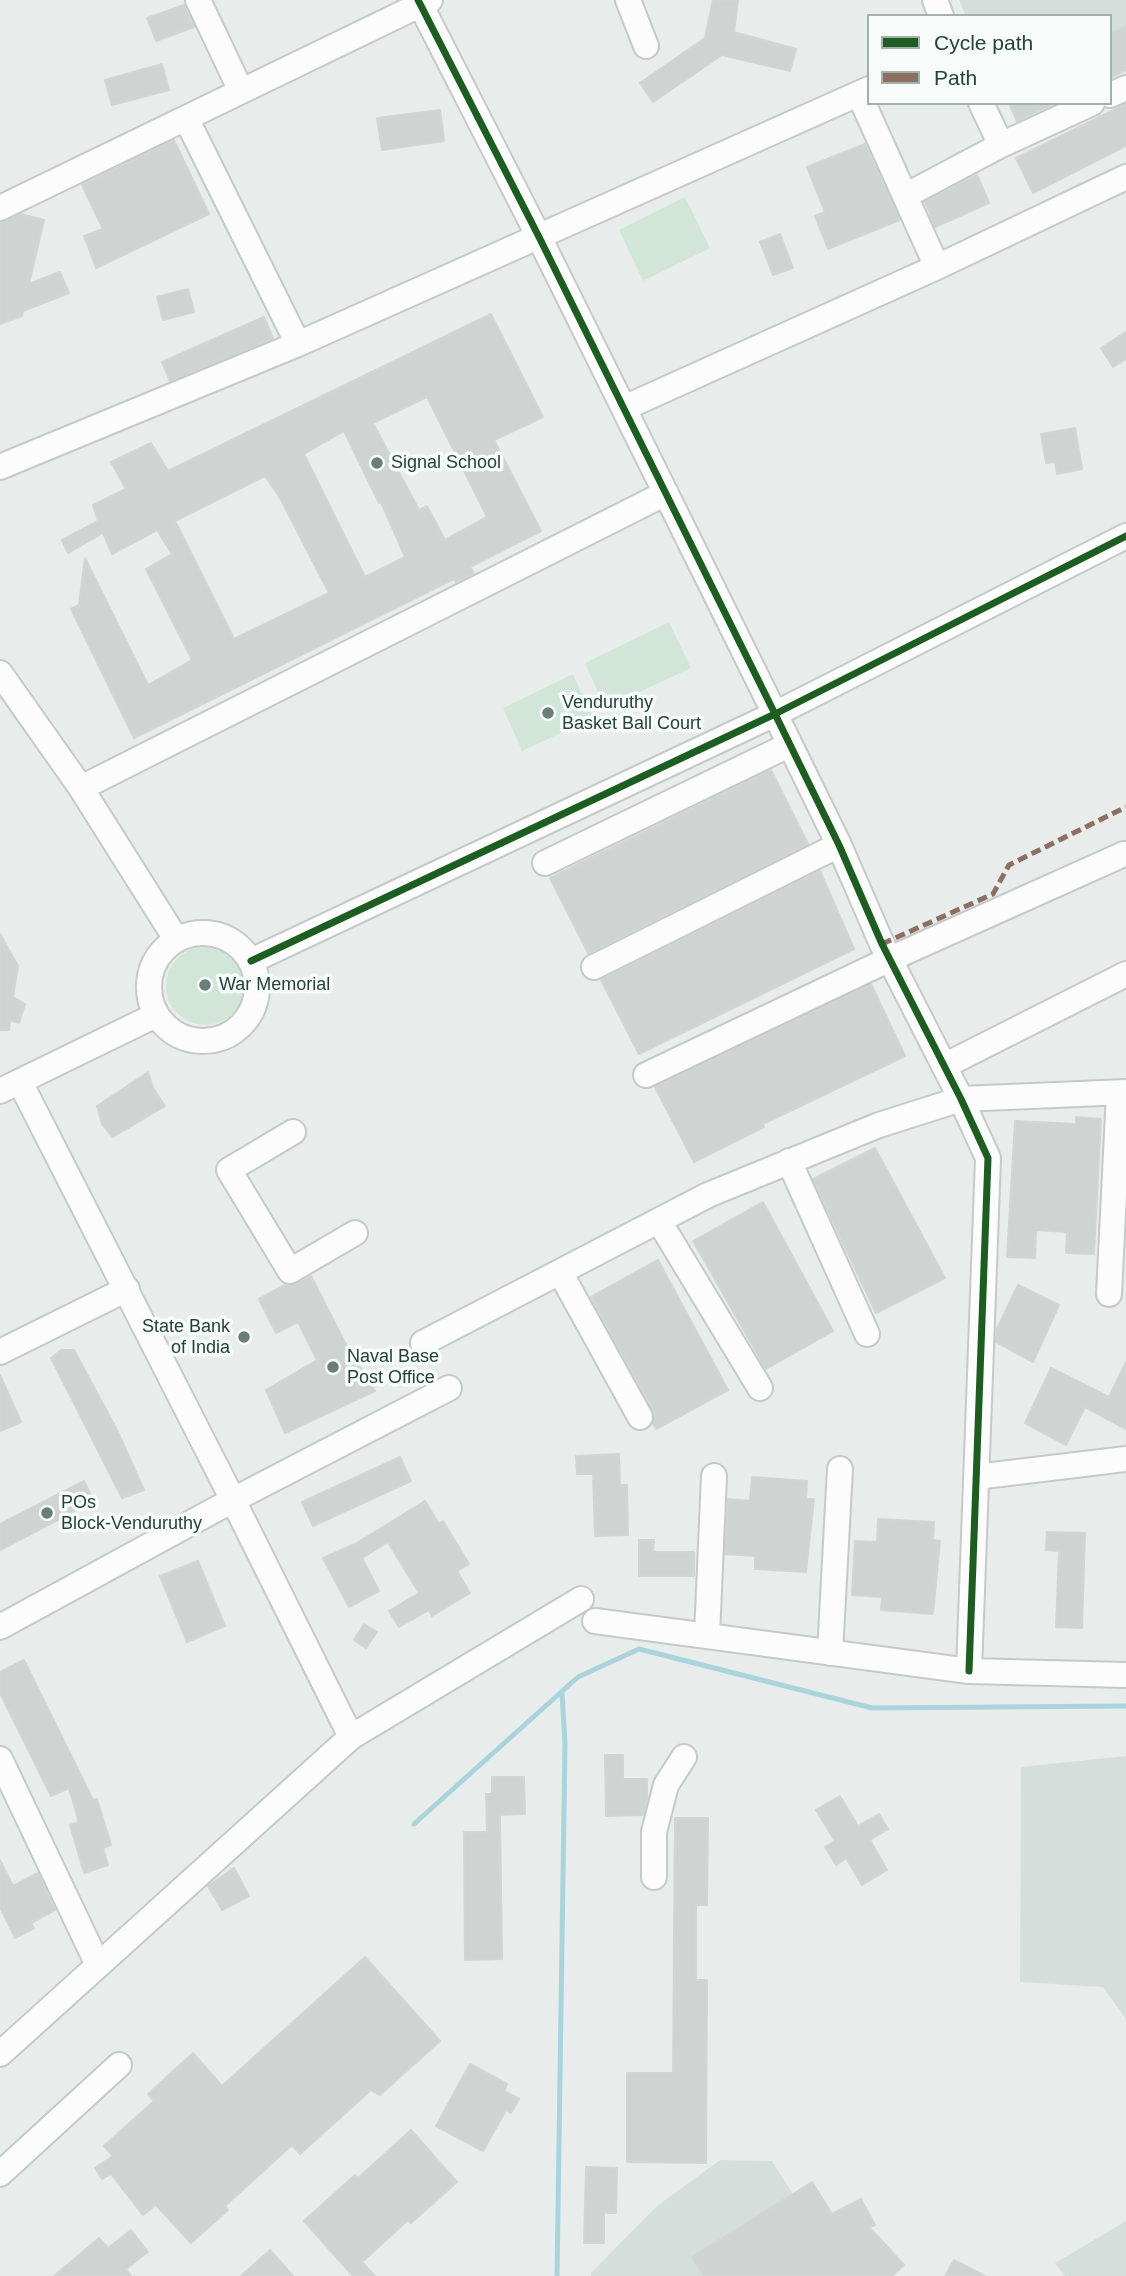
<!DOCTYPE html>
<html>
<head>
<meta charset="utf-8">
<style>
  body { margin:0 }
  #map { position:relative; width:1126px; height:2276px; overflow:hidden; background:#e8edeb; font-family:Arial,sans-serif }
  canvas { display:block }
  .legend { position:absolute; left:867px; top:14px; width:245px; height:91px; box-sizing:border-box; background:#f7fbf9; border:2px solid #a3b1ad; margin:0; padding:9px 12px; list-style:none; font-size:21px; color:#24423a }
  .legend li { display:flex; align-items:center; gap:14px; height:35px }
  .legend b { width:35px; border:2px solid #a3b1ad }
</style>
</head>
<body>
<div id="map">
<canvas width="1126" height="2276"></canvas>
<ul class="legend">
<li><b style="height:9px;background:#1b5e20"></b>Cycle path</li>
<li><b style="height:9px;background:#8d6e63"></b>Path</li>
</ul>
</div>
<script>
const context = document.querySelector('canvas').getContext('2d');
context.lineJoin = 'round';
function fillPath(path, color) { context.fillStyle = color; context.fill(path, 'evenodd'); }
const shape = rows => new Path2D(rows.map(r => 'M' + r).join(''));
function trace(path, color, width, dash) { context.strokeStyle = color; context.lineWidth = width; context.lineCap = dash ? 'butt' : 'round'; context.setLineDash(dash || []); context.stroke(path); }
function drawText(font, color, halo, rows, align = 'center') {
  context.font = font + ' Arial,sans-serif'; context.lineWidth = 7; context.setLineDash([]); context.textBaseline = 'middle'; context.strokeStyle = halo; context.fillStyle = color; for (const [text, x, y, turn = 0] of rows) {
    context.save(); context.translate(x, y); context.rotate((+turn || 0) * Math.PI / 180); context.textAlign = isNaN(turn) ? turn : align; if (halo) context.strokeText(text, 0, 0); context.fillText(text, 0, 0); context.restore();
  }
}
const built = shape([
  [959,0,1126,0,1126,68,1110,76,1110,16,966,16],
  [1126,1756,1126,2019,1103,1987,1020,1982,1021,1767],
  [720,2160,772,2161,845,2276,591,2276,591,2273,657,2206],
  [1126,2221,1126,2276,1065,2276,1055,2263]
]);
const green = shape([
  [685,197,710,248,643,281,619,230],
  [669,622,691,668,605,708,585,663],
  [573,674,593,718,522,751,503,708],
  '166 986a39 39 0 1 1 78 0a39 39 0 1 1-78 0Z'
]);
const stream = shape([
  [414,1824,578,1677,639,1649,872,1708,1126,1706],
  [557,2276,565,1743,562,1693]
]);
const building = shape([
  [713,0,738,0,734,32,796,49,790,71,722,55,653,102,640,83,705,38,713,0],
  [184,5,194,27,156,41,147,18,184,5],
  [1126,27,1126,70,1110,78,1110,34,1126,27],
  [162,64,169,90,112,105,105,80,162,64],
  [1009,103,1055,103,1017,121,1009,103],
  [1126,104,1126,146,1033,193,1016,158,1126,104],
  [440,110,444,141,382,150,377,118,440,110],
  [174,140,209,214,96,268,84,236,103,229,82,185,174,140],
  [865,144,900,220,828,249,815,216,825,212,807,167,865,144],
  [977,175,989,203,935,227,925,202,977,175],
  [21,214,44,220,29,284,60,272,69,293,23,311,22,316,0,324,0,223,21,214],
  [780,234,793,268,773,275,760,242,780,234],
  [188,289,194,312,163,320,157,297,188,289],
  [491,314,543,417,494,440,541,531,470,567,474,573,456,582,454,579,134,738,71,609,79,605,85,558,148,685,192,660,146,569,172,554,157,530,112,554,103,533,68,553,62,540,98,521,93,505,126,489,111,462,151,443,168,471,491,314],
  [427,397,487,517,445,540,427,506,419,510,373,423,427,397],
  [344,431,379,503,381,502,405,557,365,577,304,454,344,431],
  [265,476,280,498,329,593,234,639,175,521,265,476],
  [264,317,273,338,170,381,162,362,264,317],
  [1126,332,1126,359,1113,367,1101,348,1126,332],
  [1075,428,1082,469,1057,474,1055,462,1046,463,1041,434,1075,428],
  [771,770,808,844,588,953,550,878,771,770],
  [820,871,854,949,639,1054,601,980,820,871],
  [0,934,18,966,13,997,25,1004,19,1023,10,1020,9,1030,0,1030,0,934],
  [871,984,905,1056,763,1124,764,1127,694,1162,655,1087,871,984],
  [148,1072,153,1088,165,1106,113,1137,102,1124,97,1106,148,1072],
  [1076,1117,1101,1119,1094,1254,1066,1253,1067,1232,1036,1230,1035,1258,1007,1257,1015,1121,1076,1124,1076,1117],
  [875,1148,945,1278,876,1313,813,1179,875,1148],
  [763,1202,833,1331,766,1369,693,1241,763,1202],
  [658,1260,728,1390,656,1429,653,1423,653,1410,591,1297,658,1260],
  [311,1276,344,1341,375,1391,285,1433,266,1390,317,1360,298,1322,276,1333,259,1299,285,1285,297,1284,311,1276],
  [1018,1285,1059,1305,1033,1362,996,1342,997,1329,1018,1285],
  [61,1350,74,1350,117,1430,144,1490,122,1498,51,1358,61,1350],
  [1126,1362,1126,1429,1085,1407,1066,1445,1025,1423,1051,1368,1109,1397,1126,1362],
  [0,1375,21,1422,0,1431,0,1375],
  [619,1454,620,1485,627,1485,628,1535,595,1536,593,1474,577,1474,576,1456,619,1454],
  [400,1457,411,1481,313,1526,302,1502,400,1457],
  [752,1477,807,1481,806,1499,814,1499,806,1572,755,1569,755,1556,725,1554,728,1499,750,1501,752,1477],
  [84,1481,94,1501,0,1550,0,1524,84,1481],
  [425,1501,439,1524,443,1521,469,1564,457,1571,470,1593,432,1616,429,1610,399,1627,389,1611,419,1593,388,1542,362,1558,379,1591,349,1607,323,1558,355,1544,425,1501],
  [878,1519,934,1522,933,1540,940,1541,933,1614,881,1610,882,1597,852,1595,855,1541,877,1542,878,1519],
  [1047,1532,1085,1533,1082,1628,1056,1627,1059,1551,1046,1550,1047,1532],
  [639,1540,654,1540,653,1552,694,1552,694,1576,639,1576,639,1540],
  [198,1561,225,1626,187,1642,160,1576,198,1561],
  [364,1624,377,1632,366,1648,354,1640,364,1624],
  [24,1660,93,1800,97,1799,111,1845,103,1848,108,1865,84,1873,70,1825,79,1822,69,1788,51,1796,0,1693,0,1672,24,1660],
  [605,1755,623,1755,623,1779,647,1779,647,1799,643,1815,606,1816,605,1755],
  [492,1777,524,1777,525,1814,500,1815,502,1959,465,1960,464,1832,487,1832,486,1794,492,1794,492,1777],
  [840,1796,858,1826,879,1814,888,1829,870,1840,887,1870,862,1885,846,1858,836,1865,825,1847,835,1841,816,1810,840,1796],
  [675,1818,708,1818,707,1905,696,1905,696,1980,707,1980,706,2163,627,2162,627,2073,673,2073,675,1818],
  [0,1860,13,1886,38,1873,55,1910,31,1923,34,1928,15,1938,0,1907,0,1860],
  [234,1868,249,1896,222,1910,208,1886,234,1868],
  [365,1957,440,2041,380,2095,371,2090,300,2154,292,2145,225,2206,228,2210,191,2243,156,2205,143,2215,111,2174,102,2179,95,2168,113,2156,104,2146,154,2101,148,2094,193,2053,222,2086,365,1957],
  [470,2064,507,2084,504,2091,519,2099,511,2113,506,2110,483,2151,436,2126,470,2064],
  [411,2130,457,2182,411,2223,408,2220,362,2262,375,2276,353,2276,304,2221,355,2175,358,2178,411,2130],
  [586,2167,617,2168,616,2213,604,2213,604,2243,584,2243,586,2167],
  [812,2182,832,2214,861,2199,875,2225,869,2227,904,2265,892,2276,704,2276,692,2257,812,2182],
  [131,2230,148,2252,126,2269,131,2276,54,2276,99,2238,108,2248,131,2230],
  [270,2250,293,2276,241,2276,270,2250],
  [954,2260,985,2276,945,2276,954,2260]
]);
const minor = shape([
  [198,0,241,91],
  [418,0,539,237,775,714,839,845,882,944,961,1099,988,1158,969,1671],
  [628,0,646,46],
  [935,0,941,16],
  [859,94,937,267],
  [1110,95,1126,88],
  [981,103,1001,145,1092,103],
  [186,118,298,344],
  [905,196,1001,145],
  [0,208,430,0],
  [624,408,937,267,1126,177],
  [0,467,298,344,869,89],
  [0,673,81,788,176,939],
  [81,788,666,493],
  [545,863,789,745],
  '149 987a54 54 0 1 1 108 0a54 54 0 1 1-108 0Z',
  [251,961,775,714,1126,536],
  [594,967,839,845],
  [944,1066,1126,974],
  [646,1075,890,959,1124,854],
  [20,1082,233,1500,351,1737],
  [0,1091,156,1015],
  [293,1132,229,1170,290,1271,355,1233],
  [789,1161,867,1334],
  [659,1221,760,1388],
  [560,1272,640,1417],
  [1109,1294,1119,1093],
  [423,1343,708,1195,879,1125,961,1099,1126,1092],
  [0,1352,127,1289],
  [976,1477,1126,1459],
  [595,1621,969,1671,1126,1675],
  [0,1627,233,1500,449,1388],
  [707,1635,714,1476],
  [830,1653,840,1469],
  [0,1759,98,1965],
  [654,1877,654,1832,666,1785,684,1757],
  [0,2054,351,1737,581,1599],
  [0,2174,119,2065]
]);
const quiet = shape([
  [882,944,993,894,1009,865,1126,807]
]);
const cycleway = shape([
  [418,0,539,237,775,714,839,845,882,944,961,1099,988,1158,969,1671],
  [251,961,775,714,1126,536]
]);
const markers = [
  [377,463,7,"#697e78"],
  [548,713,7,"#697e78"],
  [205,985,7,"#697e78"],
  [244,1337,7,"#697e78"],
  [333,1367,7,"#697e78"],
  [47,1513,7,"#697e78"]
];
const poiNames = [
  ["Signal School",391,463],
  ["Venduruthy",562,703],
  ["Basket Ball Court",562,724],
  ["War Memorial",219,985],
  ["State Bank",230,1327,"right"],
  ["of India",230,1348,"right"],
  ["Naval Base",347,1357],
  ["Post Office",347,1378],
  ["POs",61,1503],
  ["Block-Venduruthy",61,1524]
];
fillPath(built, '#d6dedb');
fillPath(green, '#d1e6d8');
trace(stream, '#a9d4db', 5);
fillPath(building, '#cfd4d2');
trace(building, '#d1d6d4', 2);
trace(minor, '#c5cac8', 28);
trace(minor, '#fcfcfc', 24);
trace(quiet, '#8d6e63', 5, [10, 5]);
trace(cycleway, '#1b5e20', 7);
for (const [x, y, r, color] of markers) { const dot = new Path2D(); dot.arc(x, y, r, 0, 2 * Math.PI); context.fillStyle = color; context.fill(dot); trace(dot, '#f7fbf9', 2.5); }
drawText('18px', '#24423a', '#f7fbf9', poiNames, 'left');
</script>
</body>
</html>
